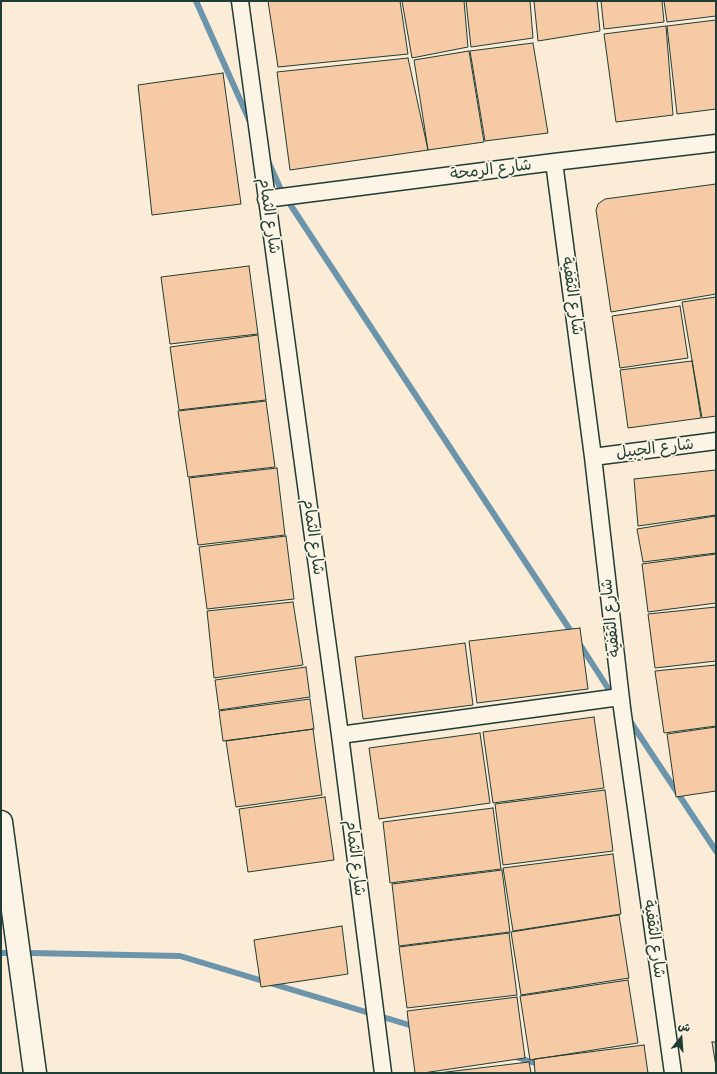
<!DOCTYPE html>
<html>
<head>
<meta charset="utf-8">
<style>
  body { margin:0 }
  #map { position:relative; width:717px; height:1074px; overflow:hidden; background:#fbecd8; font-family:Caveat,"Playpen Sans Arabic",sans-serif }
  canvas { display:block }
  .frame { position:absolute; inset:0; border:2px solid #1f3d34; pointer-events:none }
  .north { position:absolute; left:661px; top:1018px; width:40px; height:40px; -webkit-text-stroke:3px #fcf5e5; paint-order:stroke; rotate:17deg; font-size:11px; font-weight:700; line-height:16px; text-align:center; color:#1f3d34 }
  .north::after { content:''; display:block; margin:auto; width:14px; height:18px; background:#1f3d34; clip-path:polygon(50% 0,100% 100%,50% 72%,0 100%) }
</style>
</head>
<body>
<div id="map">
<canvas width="717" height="1074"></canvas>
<div class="frame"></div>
<div class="north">ش</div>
</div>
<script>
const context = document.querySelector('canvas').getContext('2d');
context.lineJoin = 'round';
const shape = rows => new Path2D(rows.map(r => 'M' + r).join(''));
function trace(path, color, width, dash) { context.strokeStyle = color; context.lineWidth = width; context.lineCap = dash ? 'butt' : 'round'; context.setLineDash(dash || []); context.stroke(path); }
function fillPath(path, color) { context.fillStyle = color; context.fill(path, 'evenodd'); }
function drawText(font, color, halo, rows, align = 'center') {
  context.font = font + ' Caveat,"Playpen Sans Arabic",sans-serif'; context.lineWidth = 3.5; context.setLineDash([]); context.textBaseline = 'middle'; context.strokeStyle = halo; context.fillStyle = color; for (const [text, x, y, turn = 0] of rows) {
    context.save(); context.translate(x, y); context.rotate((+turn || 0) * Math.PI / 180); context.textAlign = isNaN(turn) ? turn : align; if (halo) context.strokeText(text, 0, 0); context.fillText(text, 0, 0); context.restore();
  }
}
const stream = shape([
  [196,1,251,124],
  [268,161,282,192,574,636],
  [579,643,613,696],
  [628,718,716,851],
  [1,953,7,953],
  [30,953,180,956,416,1027],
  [513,1056,541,1065]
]);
const building = shape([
  [268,1,400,1,408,54,278,67,268,1],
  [402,1,464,1,468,47,412,58,402,1],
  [466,1,530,1,533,38,471,47,466,1],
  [534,1,597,1,600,31,538,41,534,1],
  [601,1,662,1,664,22,604,29,601,1],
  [664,1,716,1,716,16,667,22,664,1],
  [716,20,716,109,677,114,667,26,716,20],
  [666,26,673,115,616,122,604,34,666,26],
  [533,43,548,133,485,141,470,51,533,43],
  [469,51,484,142,428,150,414,60,469,51],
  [408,58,428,150,290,170,277,72,408,58],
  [223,73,241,204,152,215,138,85,223,73],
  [716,184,716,294,611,312,596,210,598,204,605,199,716,184],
  [249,266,258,334,170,344,161,277,249,266],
  [716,297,716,416,702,418,682,302,716,297],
  [680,306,688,358,620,368,612,316,680,306],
  [258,335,266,400,179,410,170,347,258,335],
  [692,361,701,418,628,428,620,370,692,361],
  [266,401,275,467,188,477,178,411,266,401],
  [277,468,285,535,198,545,189,478,277,468],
  [716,470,716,517,716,515,638,526,634,479,716,470],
  [715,516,716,524,716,553,643,562,637,529,715,516],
  [286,536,294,599,207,609,199,547,286,536],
  [716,554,716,603,648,612,642,564,716,554],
  [293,602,303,665,214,678,207,611,293,602],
  [716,607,716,661,655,668,648,614,716,607],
  [580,628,588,689,477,703,469,641,580,628],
  [465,643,473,705,363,719,355,657,465,643],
  [716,665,716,726,664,733,655,671,716,665],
  [306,667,310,697,219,710,215,680,306,667],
  [310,699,314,729,223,741,219,711,310,699],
  [594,717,604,788,493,803,483,732,594,717],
  [716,727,716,791,676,797,667,734,716,727],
  [313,729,322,795,236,807,226,741,313,729],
  [480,733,490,803,379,819,369,748,480,733],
  [605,790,613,851,503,865,495,804,605,790],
  [325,797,334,860,248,872,239,809,325,797],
  [493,808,501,869,390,883,383,822,493,808],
  [613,854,621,914,513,931,503,868,613,854],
  [502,870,510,932,399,946,392,884,502,870],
  [619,915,629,978,521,995,511,932,619,915],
  [342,926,348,974,261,987,254,940,342,926],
  [509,933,517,995,407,1008,399,947,509,933],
  [628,980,638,1043,530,1060,520,996,628,980],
  [517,997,525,1058,423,1073,415,1073,407,1011,517,997],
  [712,1042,716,1042,716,1067,712,1042],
  [644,1045,648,1073,535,1073,534,1059,644,1045],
  [529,1062,531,1073,438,1073,529,1062]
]);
const street = shape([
  [240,1,340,735,383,1073],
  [554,162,593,457,622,708,673,1073],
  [266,199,554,162,716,143],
  [593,457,716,441],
  [340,735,620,697]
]);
const secondary = shape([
  [1,822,35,1073]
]);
const streetNames = [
  ["شارع الرمحة",491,170,-7],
  ["شارع الثمام",269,216,82],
  ["شارع الثقفية",572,296,82],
  ["شارع الجبيل",655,449,-7],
  ["شارع الثمام",313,537,82],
  ["شارع الثقفية",611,618,-96],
  ["شارع الثمام",355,858,83],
  ["شارع الثقفية",654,939,82]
];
trace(stream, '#6c94ab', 6);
fillPath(building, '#f5caa4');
trace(building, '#1f3d34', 1);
trace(street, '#1f3d34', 19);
trace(secondary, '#1f3d34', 25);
trace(street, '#fcf5e5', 16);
trace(secondary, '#fcf5e5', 22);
drawText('16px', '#1f3d34', '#fcf5e5', streetNames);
</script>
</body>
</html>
